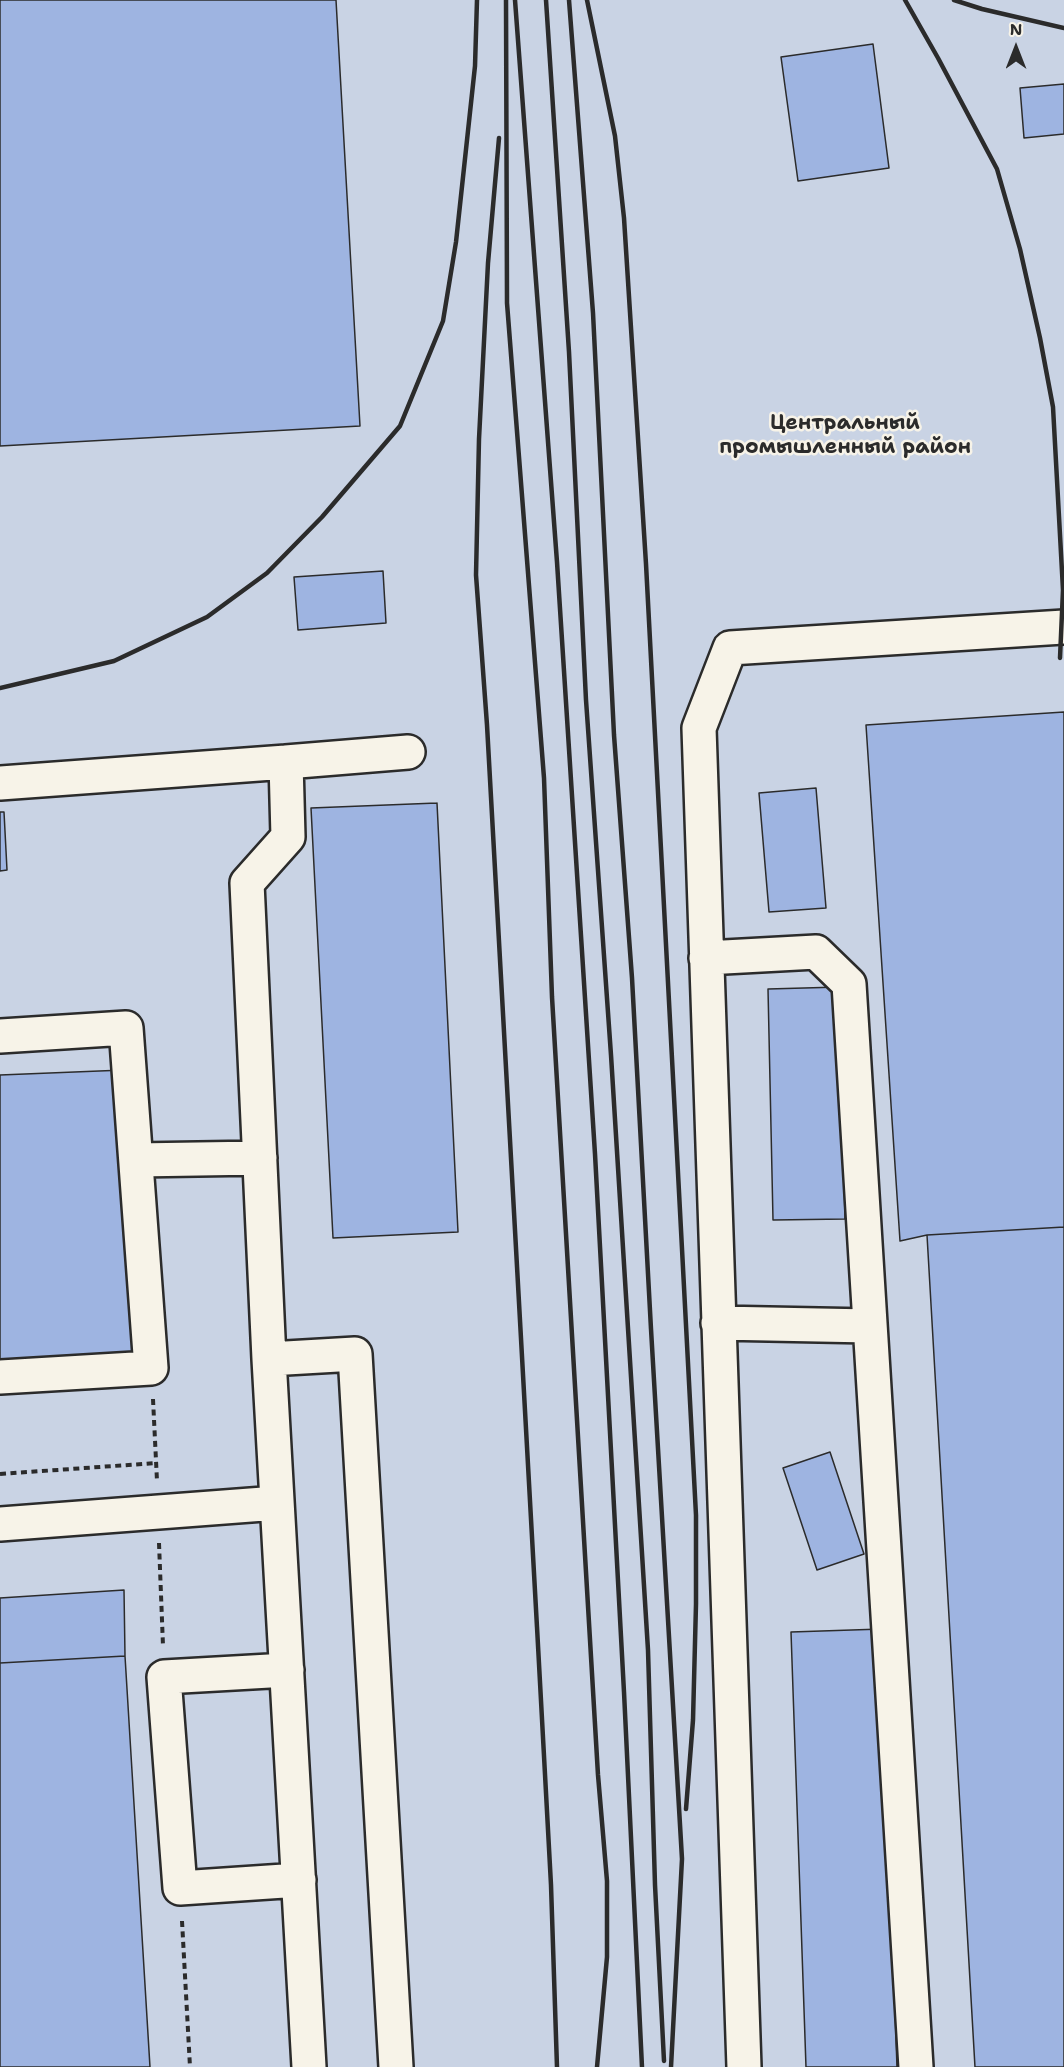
<!DOCTYPE html>
<html>
<head>
<meta charset="utf-8">
<style>
  body { margin:0 }
  #map { position:relative; width:1064px; height:2067px; overflow:hidden; background:#dce0e6; font-family:"Shantell Sans",sans-serif }
  canvas { display:block }
  .north { position:absolute; left:986px; top:18px; width:60px; height:60px; -webkit-text-stroke:4px #f7f3e8; paint-order:stroke; rotate:0deg; font-size:16px; font-weight:700; line-height:24px; text-align:center; color:#2b2b2b }
  .north::after { content:''; display:block; margin:auto; width:21px; height:27px; background:#2b2b2b; clip-path:polygon(50% 0,100% 100%,50% 72%,0 100%) }
</style>
</head>
<body>
<div id="map">
<canvas width="1064" height="2067"></canvas>
<div class="north">N</div>
</div>
<script>
const context = document.querySelector('canvas').getContext('2d');
context.lineJoin = 'round';
function fillPath(path, color) { context.fillStyle = color; context.fill(path, 'evenodd'); }
const shape = rows => new Path2D(rows.map(r => 'M' + r).join(''));
function trace(path, color, width, dash) { context.strokeStyle = color; context.lineWidth = width; context.lineCap = dash ? 'butt' : 'round'; context.setLineDash(dash || []); context.stroke(path); }
function drawText(font, color, halo, rows, align = 'center') {
  context.font = font + ' "Shantell Sans",sans-serif'; context.lineWidth = 5; context.setLineDash([]); context.textBaseline = 'middle'; context.strokeStyle = halo; context.fillStyle = color; for (const [text, x, y, turn = 0] of rows) {
    context.save(); context.translate(x, y); context.rotate((+turn || 0) * Math.PI / 180); context.textAlign = isNaN(turn) ? turn : align; if (halo) context.strokeText(text, 0, 0); context.fillText(text, 0, 0); context.restore();
  }
}
const built = shape([
  [0,0,1064,0,1064,2067,0,2067]
]);
const building = shape([
  [0,0,336,0,360,426,0,446,0,0],
  [873,44,889,168,798,181,781,57,873,44],
  [1064,84,1064,134,1024,138,1020,88,1064,84],
  [383,571,386,623,298,630,294,577,383,571],
  [1064,712,1064,1227,927,1235,900,1241,866,725,1064,712],
  [816,788,826,908,769,912,759,793,816,788],
  [437,803,458,1232,333,1238,311,808,437,803],
  [0,812,4,812,7,870,0,871,0,812],
  [840,987,845,1219,773,1220,768,989,840,987],
  [124,1070,138,1359,0,1365,0,1075,124,1070],
  [1064,1227,1064,2067,975,2067,927,1235,1064,1227],
  [830,1452,864,1554,817,1570,783,1468,830,1452],
  [124,1590,125,1656,0,1663,0,1598,124,1590],
  [882,1629,897,2067,806,2067,791,1632,882,1629],
  [125,1656,150,2067,0,2067,0,1663,125,1656]
]);
const path = shape([
  [153,1399,157,1481],
  [0,1474,156,1463],
  [159,1543,163,1646],
  [182,1921,190,2067]
]);
const minor = shape([
  [0,783,286,762],
  [706,958,816,952,849,984,916,2067],
  [0,1036,126,1028,151,1368,0,1377],
  [136,1160,260,1158],
  [718,1323,870,1326],
  [269,1359,247,883,288,837,286,762,408,752],
  [0,1524,277,1503],
  [287,1670,164,1677,180,1888,299,1880],
  [309,2067,269,1359,355,1354,396,2067],
  [744,2067,699,728,730,648,1064,627]
]);
const rail = shape([
  [506,0,507,303,544,778,552,997,598,1775,607,1881,607,1957,597,2067],
  [515,0,557,562,595,1154,624,1692,642,2067],
  [546,0,569,352,586,700,611,1055,648,1650,655,1885,664,2061],
  [569,0,593,313,614,735,632,978,651,1329,682,1859,671,2067],
  [587,0,615,136,624,218,646,564,696,1515,696,1604,693,1720,686,1809],
  [905,0,938,58,997,169,1020,249,1040,338,1053,407,1063,590,1060,658],
  [954,0,982,9,1064,28],
  [499,138,488,263,479,439,476,575,487,725,537,1627,551,1885,557,2067],
  [0,688,114,661,207,617,267,573,322,517,400,426,443,321,456,242,475,66,477,0]
]);
const quarterNames = [
  ["Центральный",845,424],
  ["промышленный район",845,448]
];
fillPath(built, '#c9d3e4');
fillPath(building, '#9eb4e1');
trace(building, '#2b2b2b', 1.5);
trace(minor, '#2b2b2b', 38);
trace(path, '#2b2b2b', 4, [6, 4.5]);
trace(minor, '#f7f3e8', 33);
trace(rail, '#2b2b2b', 4.5);
drawText('bold 21px', '#2b2b2b', '#f7f3e8', quarterNames);
</script>
</body>
</html>
